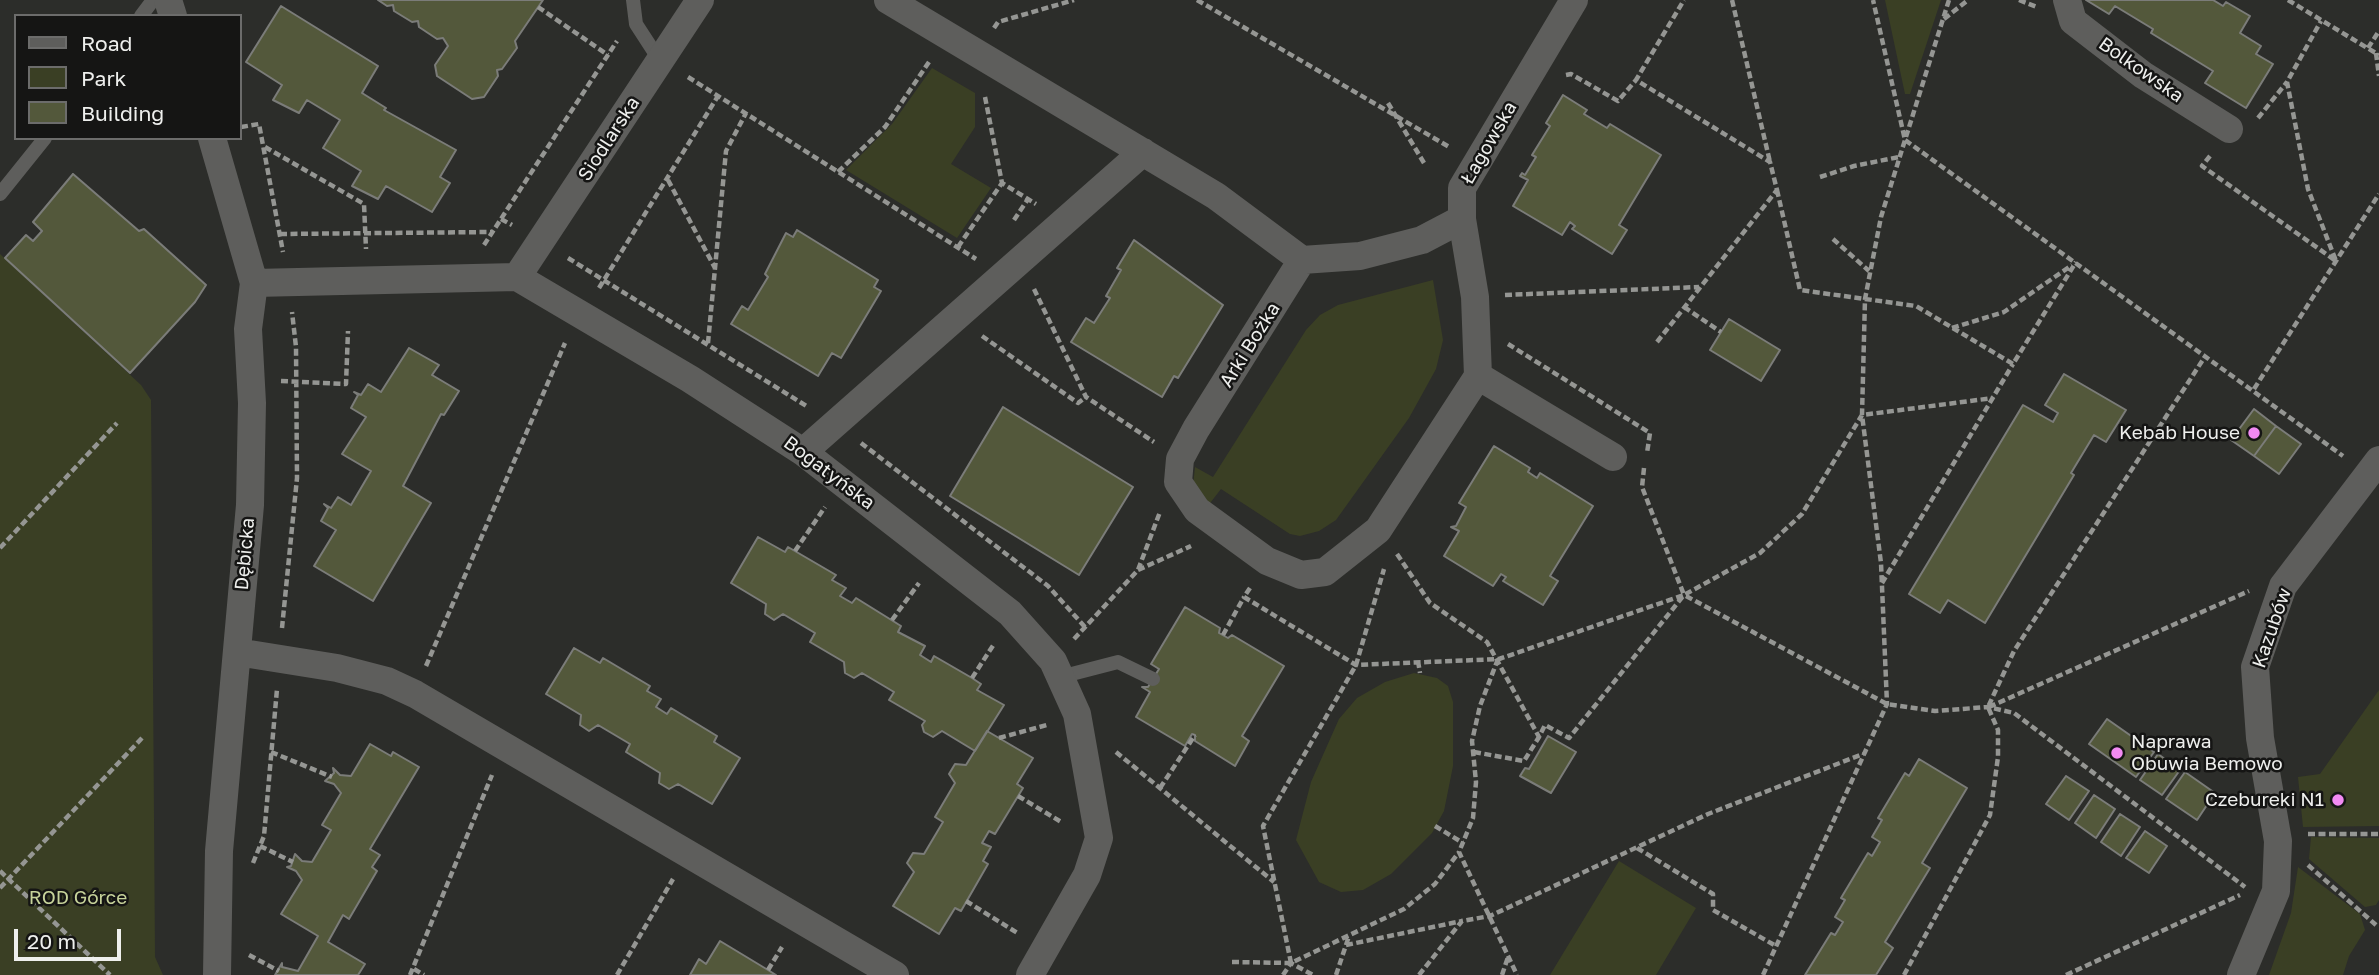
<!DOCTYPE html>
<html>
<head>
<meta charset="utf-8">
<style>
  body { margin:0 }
  #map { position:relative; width:2379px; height:975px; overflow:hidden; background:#2c2d2a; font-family:"Golos Text",sans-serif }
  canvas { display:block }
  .legend { position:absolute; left:14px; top:14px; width:228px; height:126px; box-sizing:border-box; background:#151514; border:2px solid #6c6c6b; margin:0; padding:9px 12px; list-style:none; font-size:21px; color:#eeefed }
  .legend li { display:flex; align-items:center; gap:14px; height:35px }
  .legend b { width:35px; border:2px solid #6c6c6b }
  .scale { position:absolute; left:14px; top:929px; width:107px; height:32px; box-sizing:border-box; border:4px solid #eeefed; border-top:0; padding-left:9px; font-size:21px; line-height:24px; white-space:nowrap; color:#eeefed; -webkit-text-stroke:5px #151514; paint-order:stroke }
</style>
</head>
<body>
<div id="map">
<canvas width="2379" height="975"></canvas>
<ul class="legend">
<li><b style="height:9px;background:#5e5e5c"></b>Road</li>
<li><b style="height:19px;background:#3a3f24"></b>Park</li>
<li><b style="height:19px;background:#53583b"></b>Building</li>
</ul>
<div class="scale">20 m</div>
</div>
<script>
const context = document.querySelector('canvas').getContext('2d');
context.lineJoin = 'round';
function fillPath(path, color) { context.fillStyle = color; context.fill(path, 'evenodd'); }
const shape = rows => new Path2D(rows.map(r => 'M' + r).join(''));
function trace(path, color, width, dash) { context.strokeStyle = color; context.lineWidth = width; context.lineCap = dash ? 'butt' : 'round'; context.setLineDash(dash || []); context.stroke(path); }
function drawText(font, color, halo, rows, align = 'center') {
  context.font = font + ' "Golos Text",sans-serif'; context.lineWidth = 5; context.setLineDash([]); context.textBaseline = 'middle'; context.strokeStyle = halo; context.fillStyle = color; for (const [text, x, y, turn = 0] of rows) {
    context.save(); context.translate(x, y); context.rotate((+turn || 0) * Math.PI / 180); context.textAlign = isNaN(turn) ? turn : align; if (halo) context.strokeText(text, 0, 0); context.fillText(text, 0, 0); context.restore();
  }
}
const green = shape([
  [1885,0,1941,0,1910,94,1905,94],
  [932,68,975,93,975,127,951,164,991,188,957,238,846,170,892,124],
  [0,254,141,385,151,400,155,957,163,975,0,975],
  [1433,280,1443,340,1436,369,1409,418,1336,520,1319,531,1300,536,1290,534,1221,489,1207,507,1193,486,1195,467,1213,477,1306,330,1320,315,1338,305],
  [1414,673,1437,678,1448,686,1453,702,1453,766,1444,811,1432,833,1391,874,1363,890,1341,892,1319,882,1296,840,1311,782,1339,719,1357,698,1385,682],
  [2379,690,2379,826,2303,827,2298,777,2320,774],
  [2311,837,2379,838,2379,900,2376,905,2365,907,2309,859],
  [1619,861,1696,908,1656,975,1550,975],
  [2298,867,2360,914,2365,930,2349,956,2343,975,2269,975,2291,913]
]);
const building = shape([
  [378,0,543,0,515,41,517,48,502,69,497,70,498,76,484,97,472,99,437,76,435,65,448,46,443,38,437,39,419,27,418,21,412,22,394,11,393,5,387,6,378,0],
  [2086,0,2213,0,2223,6,2226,2,2250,16,2240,33,2261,46,2256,54,2273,64,2246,108,2205,83,2213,71,2151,33,2153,29,2115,6,2109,14,2086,0],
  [281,6,378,66,362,93,386,108,384,110,456,150,440,177,450,183,432,212,386,186,378,199,352,186,361,171,323,148,340,120,307,100,299,113,273,100,282,85,246,62,281,6],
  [1563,95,1587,110,1584,114,1607,128,1610,124,1661,155,1619,225,1627,230,1612,254,1572,229,1575,226,1570,222,1562,235,1513,206,1528,180,1520,176,1522,173,1525,175,1536,157,1532,155,1550,126,1546,123,1563,95],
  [73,174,139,231,144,229,206,285,195,302,130,373,5,258,26,235,33,241,42,231,33,222,73,174],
  [797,230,878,280,874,287,881,291,841,358,832,353,818,376,731,324,742,306,748,310,768,277,765,274,786,233,793,237,797,230],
  [1134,240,1223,305,1178,378,1174,376,1162,397,1071,342,1086,318,1094,323,1110,298,1106,296,1121,270,1117,268,1134,240],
  [1729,319,1780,350,1761,381,1710,350,1729,319],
  [409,348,439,365,432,375,459,391,444,415,441,414,403,486,431,503,373,601,314,566,336,530,321,521,328,508,324,504,331,508,338,497,351,505,371,471,342,454,366,417,351,408,358,395,354,392,361,395,368,384,381,392,409,348],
  [2064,374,2126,410,2106,442,2094,435,2071,473,2074,475,1985,623,1948,600,1940,613,1909,594,2023,405,2053,422,2058,413,2045,405,2064,374],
  [1003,407,1133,487,1079,575,950,496,1003,407],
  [2254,409,2276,426,2254,456,2231,440,2254,409],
  [2276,426,2301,444,2279,474,2254,456,2276,426],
  [1494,446,1530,468,1528,472,1537,478,1540,473,1593,506,1550,576,1558,581,1543,605,1503,581,1506,577,1501,574,1493,586,1444,556,1459,531,1451,527,1456,526,1466,507,1459,503,1494,446],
  [758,537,785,552,788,547,836,575,832,580,846,588,840,596,852,603,856,598,901,626,898,632,925,646,920,655,931,662,934,656,972,678,981,684,977,690,1004,705,975,751,942,731,933,737,924,732,922,725,925,721,889,700,894,692,862,673,854,678,845,673,844,662,810,642,815,633,783,614,774,620,765,614,766,604,731,583,758,537],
  [1185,607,1220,628,1219,633,1228,638,1232,635,1284,666,1242,736,1249,741,1235,766,1195,741,1195,735,1192,734,1185,746,1136,717,1150,692,1142,687,1148,687,1159,669,1151,664,1185,607],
  [574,648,600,663,603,658,650,686,647,691,661,699,656,707,667,714,671,708,717,736,714,742,740,758,712,804,678,784,669,789,659,783,660,773,626,752,630,744,598,725,589,731,580,725,581,715,546,694,574,648],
  [2107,719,2154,752,2136,777,2089,744,2107,719],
  [987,731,1033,758,1017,784,1023,788,995,834,989,831,982,843,991,847,983,861,988,864,961,911,955,908,939,934,893,906,914,872,907,863,913,853,924,854,943,822,935,817,955,783,949,774,955,764,966,765,987,731],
  [1548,736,1576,752,1551,793,1520,776,1525,768,1529,769,1548,736],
  [370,744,391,756,393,752,419,767,370,849,380,855,372,867,377,871,349,919,343,915,328,942,365,964,358,975,275,975,282,963,282,967,298,971,318,936,281,914,302,880,296,871,287,867,291,866,295,854,302,861,312,862,331,830,322,825,341,793,334,784,325,781,334,773,333,768,340,775,351,776,370,744],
  [2158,754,2180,770,2162,795,2140,780,2158,754],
  [1919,759,1967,788,1922,863,1930,868,1885,942,1893,948,1876,975,1805,975,1831,933,1835,935,1843,922,1835,917,1845,900,1841,898,1868,853,1872,856,1880,842,1872,837,1882,820,1878,818,1905,773,1909,776,1919,759],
  [2185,772,2215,793,2197,820,2166,799,2185,772],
  [2066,776,2089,791,2069,820,2046,804,2066,776],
  [2094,795,2115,809,2096,838,2075,823,2094,795],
  [2120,814,2140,827,2121,856,2101,842,2120,814],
  [2145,831,2167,846,2149,873,2126,858,2145,831],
  [720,941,768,970,776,975,690,975,699,959,706,964,720,941]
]);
const path = shape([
  [1197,0,1451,148],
  [1732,0,1770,162],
  [1949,0,1905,140,2343,456],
  [2019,0,2037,7],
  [2288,0,2379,55],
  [538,7,608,55],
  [1944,19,1968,0],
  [994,28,998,22,1074,0],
  [2368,48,2379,31],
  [2376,53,2379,76],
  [1566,75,1571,74,1618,101,1636,80],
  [688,77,976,259],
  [985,97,1002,183,1036,204],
  [1388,103,1424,163],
  [2258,118,2287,82],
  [241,127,259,124,283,252],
  [265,147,364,204,366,249],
  [2210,156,2202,166,2336,261,2308,189,2287,82,2321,21],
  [838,172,885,127,929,62],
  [1820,177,1854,166,1899,157],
  [668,180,715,268],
  [1777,190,1800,290,1916,306,2013,364,2076,262],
  [501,219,512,225],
  [1014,220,1028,199],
  [280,234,492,232],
  [1833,239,1869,271],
  [484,245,617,41],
  [958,247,1002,183],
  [568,258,808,407],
  [599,288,718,96],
  [1034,289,1086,397,1154,442],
  [1505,295,1699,287],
  [1684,307,1721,332],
  [1952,328,2004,312,2072,265],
  [982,336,1078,403,1086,397],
  [1657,342,1777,190,1770,162,1636,80,1684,0],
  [708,343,726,151,746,113],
  [1508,344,1650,433,1647,453],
  [281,381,346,384,348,331],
  [2254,389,2379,194],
  [861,443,1048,586,1085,627],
  [1644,468,1642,487,1684,595,1760,553,1802,514,1862,415,1993,398],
  [0,548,117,423],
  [795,551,825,507],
  [1397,554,1430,603,1487,642,1539,737,1545,725,1569,738,1684,595],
  [1138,570,1191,546],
  [1882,583,2013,364],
  [1250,588,1244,597,1356,665,1499,659,1684,595,1887,704,1935,711,1988,707,2014,713,2245,887],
  [892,620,919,583],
  [282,628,297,478,296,347,292,312],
  [1223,635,1244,597],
  [1074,639,1138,570,1160,512],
  [1498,659,1480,706,1472,741,1476,782,1473,818,1459,852,1517,975],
  [1418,661,1420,673],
  [426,666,565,343],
  [972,678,994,644],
  [1989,707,2249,591],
  [999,738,1047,725],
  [271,752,332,777],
  [1116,752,1274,882],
  [1474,752,1524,761,1539,737],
  [1160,788,1195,735],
  [1018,796,1063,823],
  [1435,826,1463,843],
  [2308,834,2379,834],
  [260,846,293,862],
  [1637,848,1713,894,1713,910,1776,946],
  [253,863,264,836,277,689],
  [2308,865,2376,925],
  [0,871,110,975],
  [0,888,143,737],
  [966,901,1019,934],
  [1346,945,1462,921],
  [249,955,279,971],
  [1232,962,1291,963,1404,909,1435,884,1459,852],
  [1291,963,1263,826,1356,665,1384,569],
  [414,969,424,975],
  [768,970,782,947],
  [410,975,492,775],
  [617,975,673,879],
  [1283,975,1291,963,1313,975],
  [1336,975,1349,936],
  [1419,975,1462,921,1490,916,1708,814,1863,754],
  [1502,975,1508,957],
  [1763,975,1887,704,1881,563,1862,415,1865,299,1881,217,1905,140,1873,0],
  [1904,975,1990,815,1998,757,1998,730,1988,707,2014,651,2206,355],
  [2066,975,2240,895]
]);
const lane = shape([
  [633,0,636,24,660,61],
  [141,16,153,0],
  [0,194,45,138],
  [1060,677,1118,662,1153,679]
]);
const street = shape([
  [168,0,173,16],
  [888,0,1216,196,1302,260,1196,429,1180,459,1178,482,1197,510,1267,561,1301,575,1325,572,1378,530,1478,376],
  [2067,0,2073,21,2143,75,2229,129],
  [212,138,254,283,248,329,252,403,250,505,219,851,217,975],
  [1462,219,1475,297,1478,376,1613,457],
  [1302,260,1360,256,1422,240,1462,219,1462,188,1574,0],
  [517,277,700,0],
  [254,283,517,277,690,379,803,452,1010,613,1053,661,1077,714,1099,838,1087,875,1030,975],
  [803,452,1143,152],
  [237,652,337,668,387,681,415,694,895,975],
  [2241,975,2276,891,2278,841,2260,738,2255,667,2283,586,2379,460]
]);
const markers = [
  [2254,433,7,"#f28af2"],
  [2117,753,7,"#f28af2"],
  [2338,800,7,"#f28af2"]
];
const streetNames = [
  ["Bolkowska",2141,70,35],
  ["Siodlarska",609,139,-57],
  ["Łagowska",1489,143,-60],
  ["Arki Bożka",1250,345,-58],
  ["Bogatyńska",829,473,37],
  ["Dębicka",245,554,-85],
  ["Kazubów",2272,628,-71]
];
const poiNames = [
  ["Kebab House",2240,433],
  ["Naprawa",2131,742,"left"],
  ["Obuwia Bemowo",2131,764,"left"],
  ["Czebureki N1",2324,800]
];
const parkNames = [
  ["ROD Górce",78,898]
];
fillPath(green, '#3a3f24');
fillPath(building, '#53583b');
trace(building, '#7b7c79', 2);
trace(path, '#959693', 4.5, [7, 3.5]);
trace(lane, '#5e5e5c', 14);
trace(street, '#5e5e5c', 28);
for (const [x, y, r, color] of markers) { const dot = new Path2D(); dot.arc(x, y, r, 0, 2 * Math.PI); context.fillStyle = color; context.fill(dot); trace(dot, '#151514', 2.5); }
drawText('19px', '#eeefed', '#151514', streetNames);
drawText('19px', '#eeefed', '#151514', poiNames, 'right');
drawText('19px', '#c7d39a', '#151514', parkNames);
</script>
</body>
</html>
